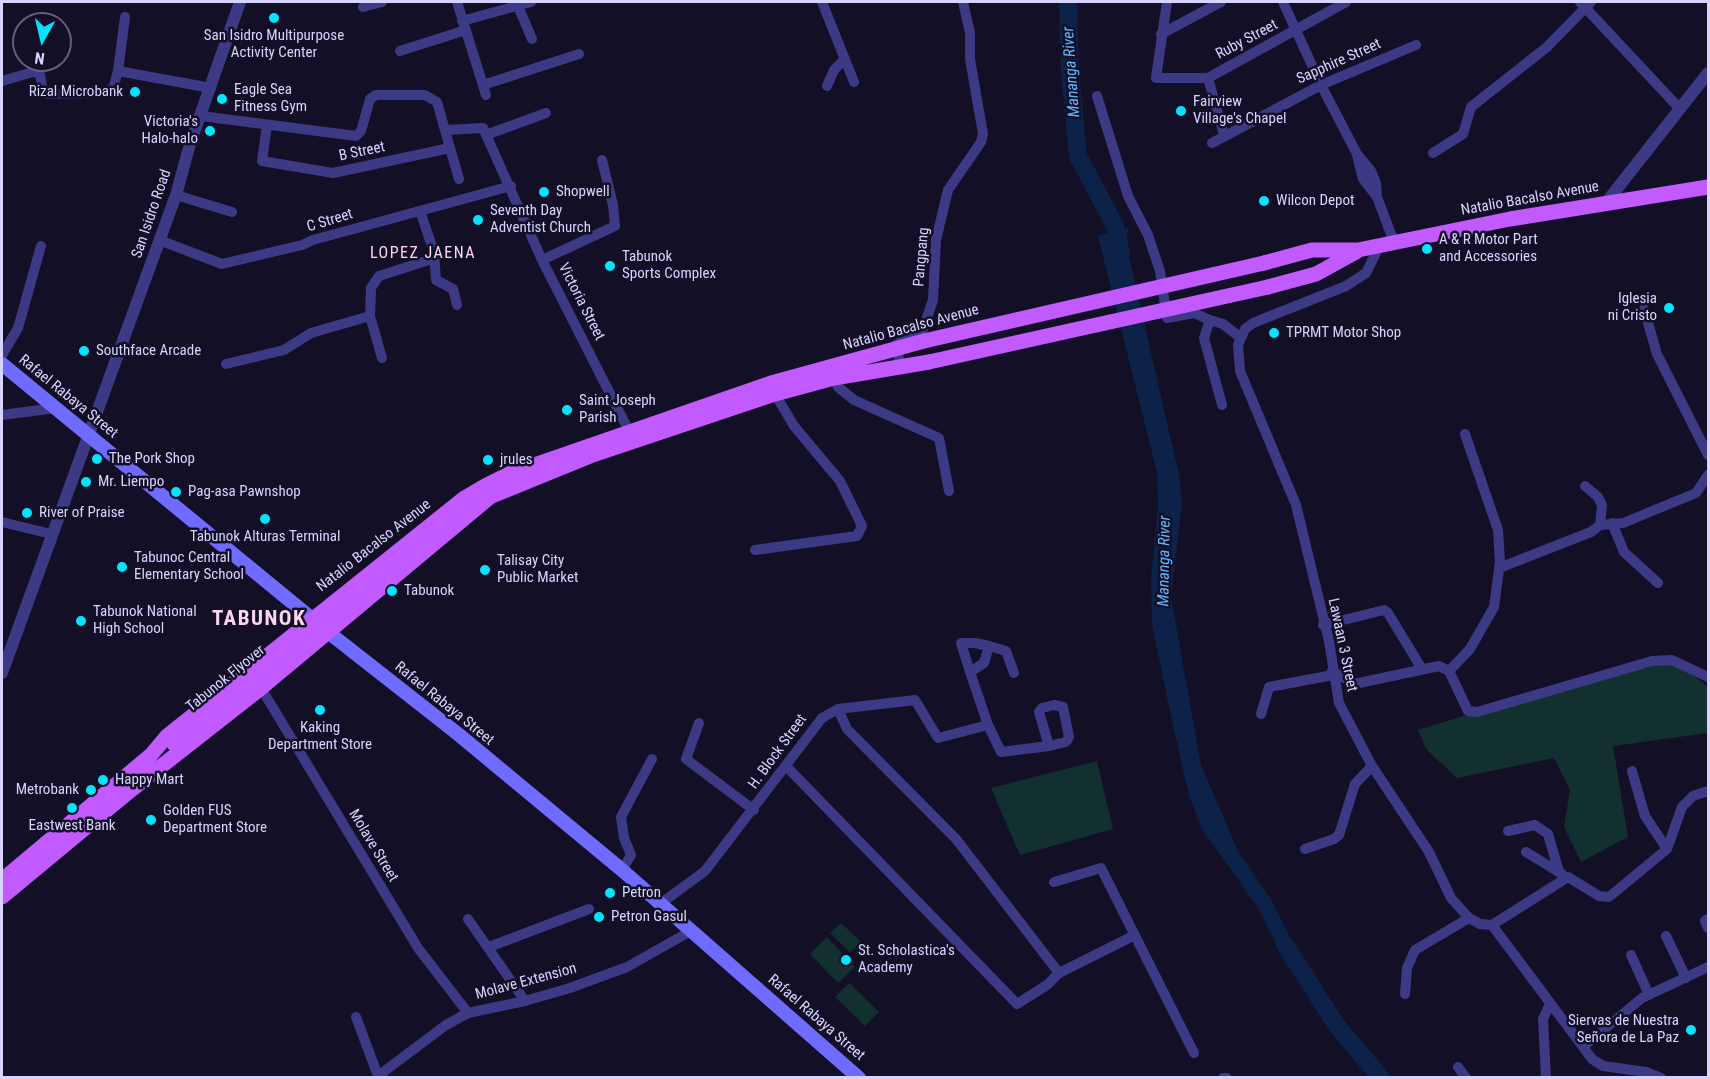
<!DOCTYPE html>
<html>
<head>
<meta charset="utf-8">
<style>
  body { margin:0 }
  #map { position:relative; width:1710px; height:1079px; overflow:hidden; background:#130f26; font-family:"Roboto Condensed",sans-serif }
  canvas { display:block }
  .frame { position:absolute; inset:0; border:3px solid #d9d4ff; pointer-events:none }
  .north { position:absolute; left:12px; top:12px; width:60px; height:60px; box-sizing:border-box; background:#130f26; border:2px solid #625e7d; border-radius:50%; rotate:188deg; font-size:16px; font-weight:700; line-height:24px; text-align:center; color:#d9d4ff }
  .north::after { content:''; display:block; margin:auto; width:21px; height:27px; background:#00e5ff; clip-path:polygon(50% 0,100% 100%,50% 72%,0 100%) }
</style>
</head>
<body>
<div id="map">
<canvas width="1710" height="1079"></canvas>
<div class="frame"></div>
<div class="north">N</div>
</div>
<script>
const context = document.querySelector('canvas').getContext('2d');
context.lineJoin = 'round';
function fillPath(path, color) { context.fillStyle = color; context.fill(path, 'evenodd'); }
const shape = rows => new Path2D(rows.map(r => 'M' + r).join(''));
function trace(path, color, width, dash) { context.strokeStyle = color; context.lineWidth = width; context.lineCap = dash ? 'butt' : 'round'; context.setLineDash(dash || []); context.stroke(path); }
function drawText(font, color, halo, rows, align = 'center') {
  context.font = font + ' "Roboto Condensed",sans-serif'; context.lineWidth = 5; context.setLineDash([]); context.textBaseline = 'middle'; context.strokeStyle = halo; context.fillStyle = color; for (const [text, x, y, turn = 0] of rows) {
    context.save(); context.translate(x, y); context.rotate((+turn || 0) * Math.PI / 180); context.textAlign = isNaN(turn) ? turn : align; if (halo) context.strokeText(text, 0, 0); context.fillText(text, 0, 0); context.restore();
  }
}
const green = shape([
  [1670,656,1708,687,1708,733,1613,746,1628,837,1581,862,1564,827,1570,790,1554,758,1457,778,1426,749,1418,730,1643,660],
  [1097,761,1113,829,1020,855,991,788],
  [841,923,861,942,850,953,830,933],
  [827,937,855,967,838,983,810,954],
  [849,983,879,1012,865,1026,835,997]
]);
const water = shape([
  [1129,227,1126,244,1179,475,1182,502,1171,597,1201,765,1237,849,1272,901,1302,961,1288,968,1258,908,1202,829,1189,796,1168,702,1152,624,1151,578,1158,506,1157,473,1098,236]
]);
const river = shape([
  [1068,2,1070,72,1078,156,1115,226,1121,253],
  [1284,943,1337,1026,1381,1078]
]);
const minor = shape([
  [457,2,486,95],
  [822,2,854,82],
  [1167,2,1156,78,1208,78,1346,2],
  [1283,2,1321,85,1357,154,1371,171,1376,183,1377,197,1394,242],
  [1580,2,1680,109],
  [518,6,532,39],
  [363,7,382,2],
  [462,21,531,2],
  [1161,34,1221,2],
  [400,51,466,30],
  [32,60,33,72],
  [118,71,125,17],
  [1208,78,1224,135],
  [2,81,33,72,40,74,43,91,47,94,101,93,113,89,118,71,211,88],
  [483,85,579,54],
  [827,86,834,70,845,59],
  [1097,96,1128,196,1148,235,1160,271,1167,318,1194,313,1210,320,1204,338,1222,405],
  [201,116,356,136,361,131,370,99,376,95,425,95,437,102,450,148,333,173,262,161,267,125],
  [446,130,483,128,542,260,629,431],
  [486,135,546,113],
  [1212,143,1321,85,1416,45],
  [450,148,459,179],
  [1433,153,1463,134,1471,107,1547,47,1591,2],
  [1357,155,1363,179,1377,197],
  [176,195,232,212],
  [420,211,434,252,436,280,453,289,457,305],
  [159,240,222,264,302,245,313,240,511,186],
  [1380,245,1366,273,1346,286,1253,323,1245,329,1238,345,1240,371,1296,505,1329,641,1339,703,1372,766,1429,852,1451,898,1469,918,1480,924,1492,925,1592,1059,1603,1066,1646,1072,1661,1078],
  [542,260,615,226,613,205,602,160],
  [1644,309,1657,354,1708,455],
  [1210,320,1223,324,1241,338],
  [2,355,18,328,41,246],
  [382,358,370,316,371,288,379,276,432,259],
  [226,364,284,350,311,333,370,316],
  [900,367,897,344,923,329,933,300,936,240,948,190,981,142,983,134,970,59,970,33,963,2],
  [834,378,838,387,854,400,939,438,949,491],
  [2,415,56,408],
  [1585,486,1598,497,1602,505,1600,525],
  [2,522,51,534],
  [1612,523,1624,552,1658,583],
  [755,550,857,536,862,526,840,481,794,426,775,394],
  [1499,568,1591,532,1600,525,1623,523,1696,493,1708,475],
  [1323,625,1384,610,1388,613,1422,669],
  [989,646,984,663,970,672,961,643,975,643,989,646,1006,651,1014,673],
  [1332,671,1353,683,1359,683,1439,666,1449,671,1468,711,1477,712,1652,661,1672,660,1708,677],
  [1449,671,1470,649,1494,607,1500,562,1498,530,1465,434],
  [970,672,988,725,1001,752,1049,746],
  [261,688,418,948,468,1013],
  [1054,705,1063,707,1069,737,1066,742,1049,746,1039,712,1042,708,1054,705],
  [838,709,847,729,956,839,1059,973],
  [1261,714,1269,687,1333,675],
  [699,723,686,759,754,810],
  [786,766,1017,1004,1047,985,1059,973,1135,935],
  [1632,771,1645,816,1667,849],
  [1508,831,1535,825,1548,834,1559,872],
  [1305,849,1334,839,1339,835,1355,784,1372,766],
  [1526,852,1562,874],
  [622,870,631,855,624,838,621,817,652,759],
  [1054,882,1101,868,1194,1053],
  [660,904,705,871,822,718,838,709,915,700,938,738,988,725],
  [468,919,525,1001],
  [1708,919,1705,921,1708,928],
  [1492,925,1568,877,1599,896,1609,897,1667,849,1682,807,1693,796,1708,791],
  [1666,936,1686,978],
  [489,947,589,909],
  [1631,955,1649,995],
  [1405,994,1407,968,1415,950,1469,918],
  [356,1017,378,1076,446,1025,468,1013,525,1001,570,988,627,967,691,931],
  [1584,1046,1642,998,1708,967],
  [1458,1067,1466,1078],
  [1223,1078,1227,1078],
  [1546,1078,1543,1019,1550,1004]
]);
const tertiary = shape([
  [1605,204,1708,73],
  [2,673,176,195,190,144,240,2]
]);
const secondary = shape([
  [2,364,328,632,458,734,622,870,859,1078]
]);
const primary = shape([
  [1264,263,1312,250,1358,250,1510,219,1708,187],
  [1268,287,1316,274,1356,252],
  [482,500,590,456,775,394,834,378,929,362],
  [2,880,151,755,167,736,463,499,485,486,511,473,771,383,924,341],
  [2,897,131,790,261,688,490,497]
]);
const primaryBridge = shape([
  [924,341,1264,263],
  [929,362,1268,287],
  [174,744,468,506]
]);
const markers = [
  [274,18,6,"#00e5ff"],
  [135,92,6,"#00e5ff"],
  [222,99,6,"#00e5ff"],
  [1181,111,6,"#00e5ff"],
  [210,131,6,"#00e5ff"],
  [544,192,6,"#00e5ff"],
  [1264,201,6,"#00e5ff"],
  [478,220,6,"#00e5ff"],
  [1427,249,6,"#00e5ff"],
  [610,266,6,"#00e5ff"],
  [1669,308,6,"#00e5ff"],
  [1274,333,6,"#00e5ff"],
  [84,351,6,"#00e5ff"],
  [567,410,6,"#00e5ff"],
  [97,459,6,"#00e5ff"],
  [488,460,6,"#00e5ff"],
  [86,482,6,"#00e5ff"],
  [176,492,6,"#00e5ff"],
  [27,513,6,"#00e5ff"],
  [265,519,6,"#00e5ff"],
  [122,567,6,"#00e5ff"],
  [485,570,6,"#00e5ff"],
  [392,591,6,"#00e5ff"],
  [81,621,6,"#00e5ff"],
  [320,710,6,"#00e5ff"],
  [103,780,6,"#00e5ff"],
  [91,790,6,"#00e5ff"],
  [72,808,6,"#00e5ff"],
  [151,820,6,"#00e5ff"],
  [610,893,6,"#00e5ff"],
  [599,917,6,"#00e5ff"],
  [846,960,6,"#00e5ff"],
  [1691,1030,6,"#00e5ff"]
];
const poiNames = [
  ["San Isidro Multipurpose",274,36,"center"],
  ["Activity Center",274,53,"center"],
  ["Eagle Sea",234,90],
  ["Fitness Gym",234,107],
  ["Rizal Microbank",123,92,"right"],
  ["Fairview",1193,102],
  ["Village's Chapel",1193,119],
  ["Victoria's",198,122,"right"],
  ["Halo-halo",198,139,"right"],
  ["Shopwell",556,192],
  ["Wilcon Depot",1276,201],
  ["Seventh Day",490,211],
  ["Adventist Church",490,228],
  ["A & R Motor Part",1439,240],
  ["and Accessories",1439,257],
  ["Tabunok",622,257],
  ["Sports Complex",622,274],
  ["Iglesia",1657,299,"right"],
  ["ni Cristo",1657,316,"right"],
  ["TPRMT Motor Shop",1286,333],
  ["Southface Arcade",96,351],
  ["Saint Joseph",579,401],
  ["Parish",579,418],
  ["The Pork Shop",109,459],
  ["jrules",500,460],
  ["Mr. Liempo",98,482],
  ["Pag-asa Pawnshop",188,492],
  ["River of Praise",39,513],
  ["Tabunok Alturas Terminal",265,537,"center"],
  ["Tabunoc Central",134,558],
  ["Elementary School",134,575],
  ["Talisay City",497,561],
  ["Public Market",497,578],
  ["Tabunok",404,591],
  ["Tabunok National",93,612],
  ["High School",93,629],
  ["Kaking",320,728,"center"],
  ["Department Store",320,745,"center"],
  ["Happy Mart",115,780],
  ["Metrobank",79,790,"right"],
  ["Golden FUS",163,811],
  ["Department Store",163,828],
  ["Eastwest Bank",72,826,"center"],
  ["Petron",622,893],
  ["Petron Gasul",611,917],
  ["St. Scholastica's",858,951],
  ["Academy",858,968],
  ["Siervas de Nuestra",1679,1021,"right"],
  ["Señora de La Paz",1679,1038,"right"]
];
const streetNames = [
  ["Ruby Street",1247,40,-28],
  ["Sapphire Street",1339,62,-24],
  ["B Street",362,152,-12],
  ["Natalio Bacalso Avenue",1530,199,-10],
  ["San Isidro Road",152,214,-71],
  ["C Street",330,221,-17],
  ["Pangpang",922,257,-85],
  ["Victoria Street",581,302,63],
  ["Natalio Bacalso Avenue",911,328,-15],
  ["Rafael Rabaya Street",68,397,39],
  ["Natalio Bacalso Avenue",374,546,-38],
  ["Lawaan 3 Street",1342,645,78],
  ["Tabunok Flyover",226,679,-39],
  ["Rafael Rabaya Street",444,704,39],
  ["H. Block Street",778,752,-54],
  ["Molave Street",373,846,59],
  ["Molave Extension",526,982,-15],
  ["Rafael Rabaya Street",816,1018,41]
];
const waterNames = [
  ["Mananga River",1072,72,-94],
  ["Mananga River",1165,561,-89]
];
const neighbourhoodNames = [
  ["LOPEZ JAENA",423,254]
];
const districtNames = [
  ["TABUNOK",259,620]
];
fillPath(green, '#12302f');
fillPath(water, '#0c2248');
trace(river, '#0c2248', 18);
trace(minor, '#3d3a85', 10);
trace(tertiary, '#3d3a85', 12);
trace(secondary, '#6f6bff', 14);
trace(primary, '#c25bff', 15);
trace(primaryBridge, '#c25bff', 15);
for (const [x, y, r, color] of markers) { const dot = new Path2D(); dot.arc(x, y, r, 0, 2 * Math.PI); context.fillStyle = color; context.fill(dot); trace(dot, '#130f26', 2); }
drawText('15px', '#d9d4ff', '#130f26', poiNames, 'left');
drawText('15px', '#d9d4ff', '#130f26', streetNames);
drawText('italic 16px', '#62b6ff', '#130f26', waterNames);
context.letterSpacing = '1.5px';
drawText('16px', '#ffd6f0', '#130f26', neighbourhoodNames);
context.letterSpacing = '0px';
context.letterSpacing = '1.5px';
drawText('bold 21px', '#ffd6f0', '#130f26', districtNames);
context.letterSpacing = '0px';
</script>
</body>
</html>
